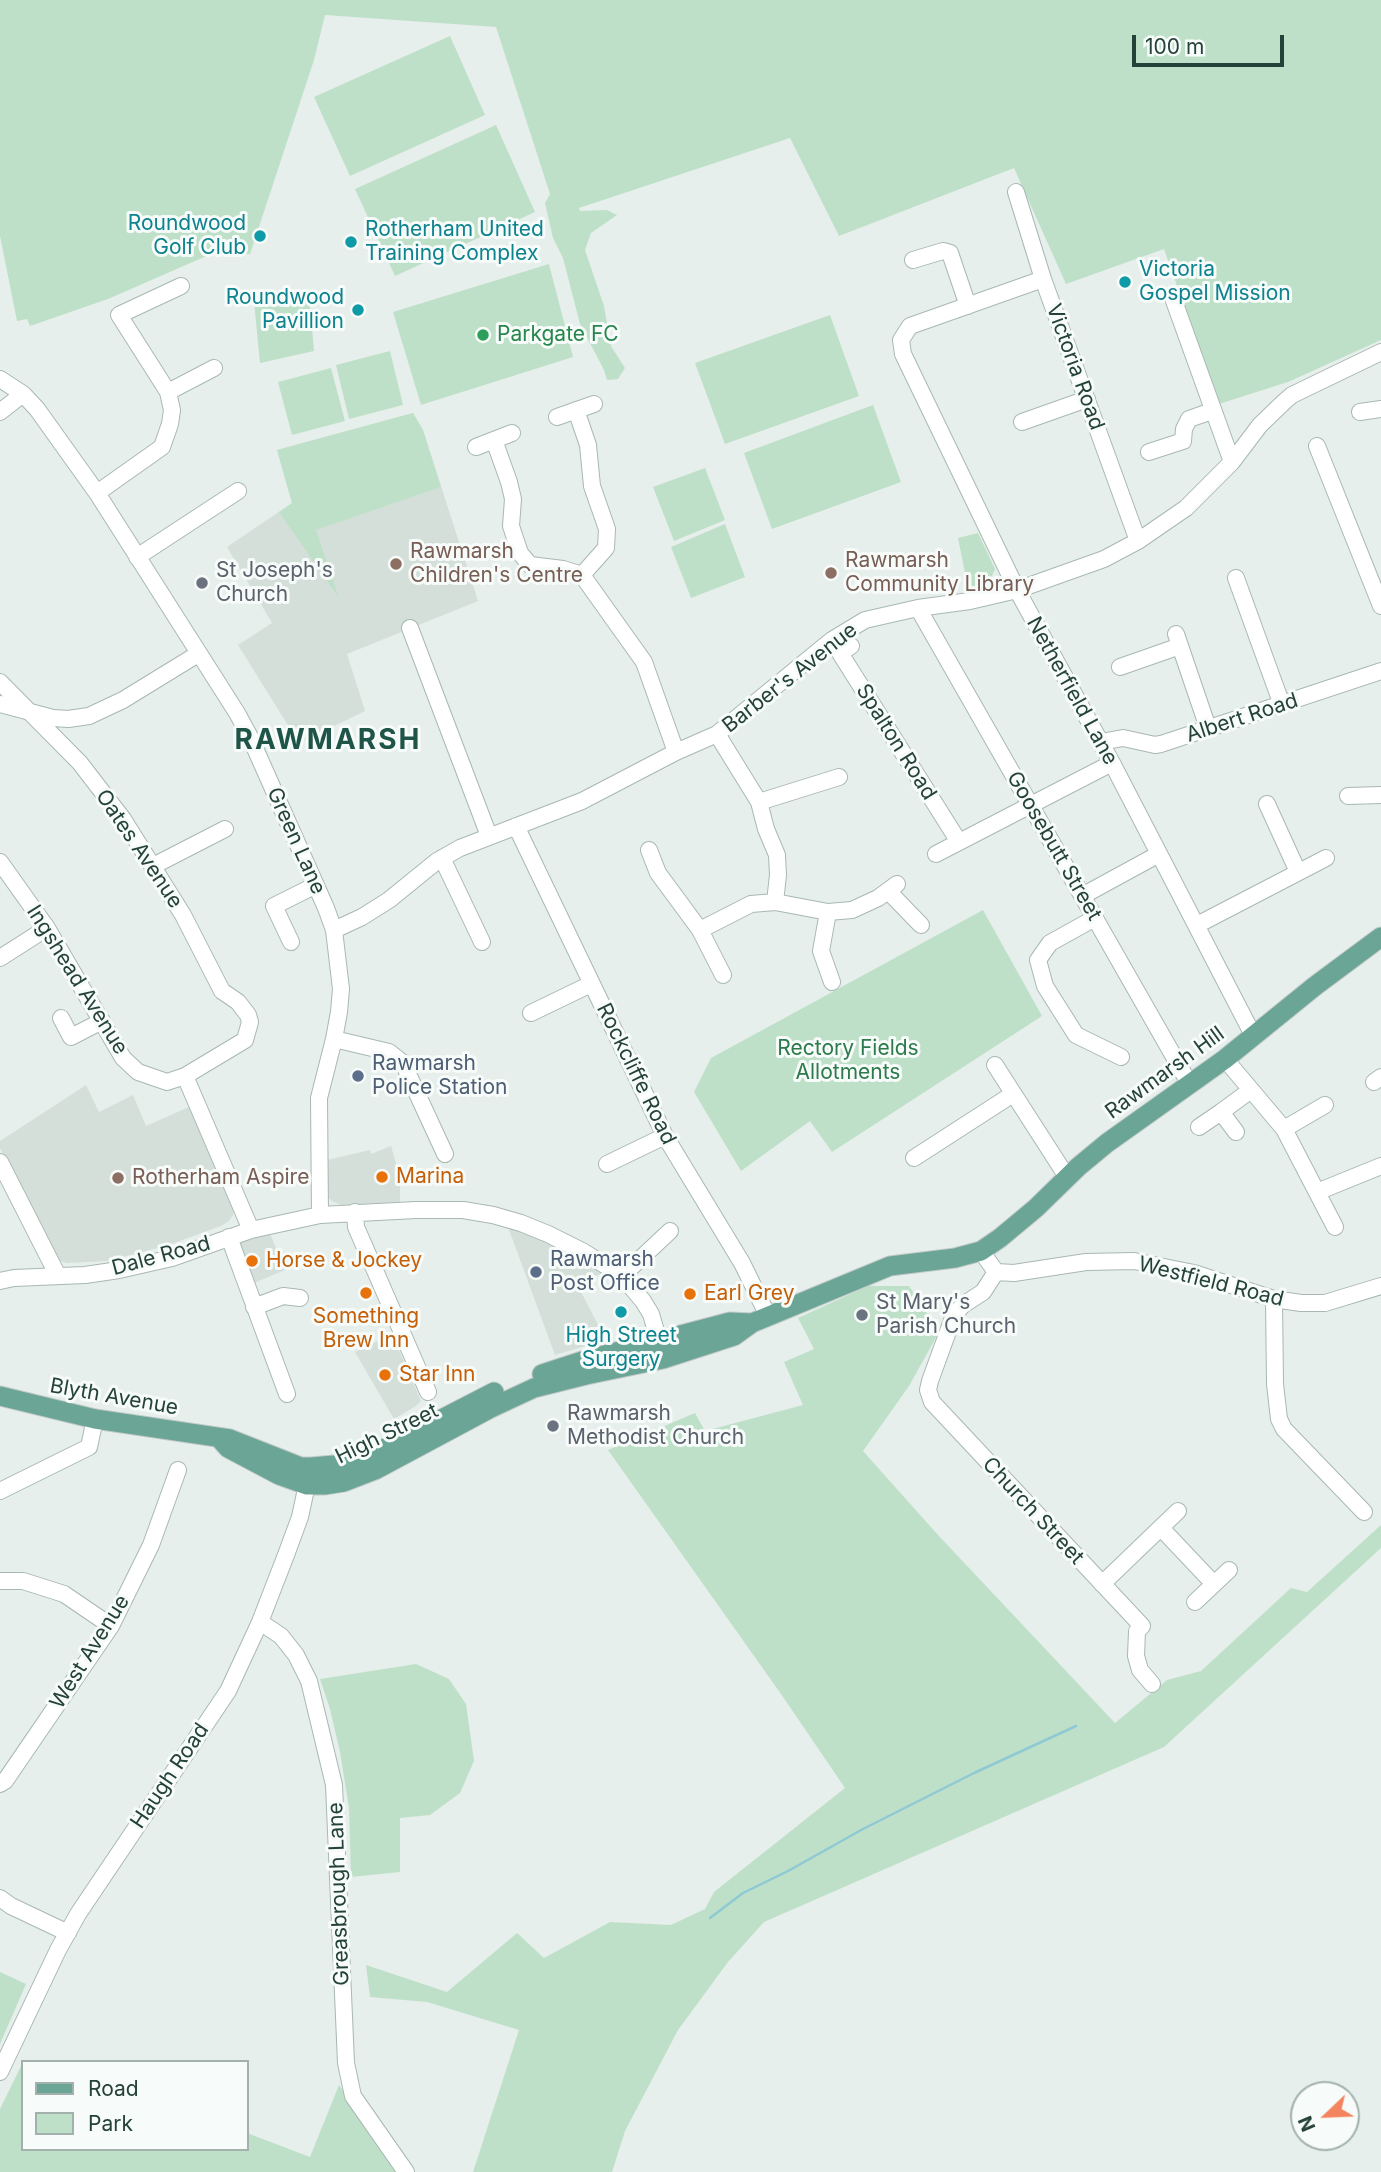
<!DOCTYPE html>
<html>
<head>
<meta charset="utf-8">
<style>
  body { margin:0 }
  #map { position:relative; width:1381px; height:2172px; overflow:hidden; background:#e6efeb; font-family:Inter,sans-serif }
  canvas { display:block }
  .legend { position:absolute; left:21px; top:2060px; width:228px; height:91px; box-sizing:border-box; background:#f7fbf9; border:2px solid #a3b1ad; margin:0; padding:9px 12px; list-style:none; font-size:21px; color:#24423a }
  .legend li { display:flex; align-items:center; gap:14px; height:35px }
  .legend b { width:35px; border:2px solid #a3b1ad }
  .north { position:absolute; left:1290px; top:2081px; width:70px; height:70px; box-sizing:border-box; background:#f7fbf9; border:2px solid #a3b1ad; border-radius:50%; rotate:247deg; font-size:19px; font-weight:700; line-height:28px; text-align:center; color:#24423a }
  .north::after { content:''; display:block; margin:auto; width:24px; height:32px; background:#f4845f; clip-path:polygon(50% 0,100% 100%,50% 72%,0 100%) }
  .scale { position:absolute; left:1132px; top:35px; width:152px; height:32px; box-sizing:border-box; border:4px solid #24423a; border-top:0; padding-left:9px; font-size:21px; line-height:24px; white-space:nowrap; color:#24423a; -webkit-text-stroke:5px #f7fbf9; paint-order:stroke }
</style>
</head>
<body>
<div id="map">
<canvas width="1381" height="2172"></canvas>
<ul class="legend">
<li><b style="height:9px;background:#6aa596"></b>Road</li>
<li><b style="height:19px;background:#bfe0c8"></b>Park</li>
</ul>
<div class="north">N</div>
<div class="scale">100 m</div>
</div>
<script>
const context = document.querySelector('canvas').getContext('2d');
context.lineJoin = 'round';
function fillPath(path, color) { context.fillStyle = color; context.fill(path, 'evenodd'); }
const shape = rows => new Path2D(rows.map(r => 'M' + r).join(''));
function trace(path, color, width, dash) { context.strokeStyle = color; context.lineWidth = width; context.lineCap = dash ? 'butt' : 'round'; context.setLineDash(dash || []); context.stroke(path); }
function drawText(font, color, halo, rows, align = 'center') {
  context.font = font + ' Inter,sans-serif'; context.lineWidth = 6; context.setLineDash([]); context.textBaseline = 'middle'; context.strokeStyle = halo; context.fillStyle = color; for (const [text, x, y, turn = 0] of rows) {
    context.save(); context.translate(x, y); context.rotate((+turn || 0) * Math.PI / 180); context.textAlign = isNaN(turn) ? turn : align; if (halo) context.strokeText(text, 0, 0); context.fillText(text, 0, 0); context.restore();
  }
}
const built = shape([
  [413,413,423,430,478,601,347,654,365,711,299,743,238,645,272,623,227,547,292,503,277,450],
  [86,1085,99,1112,133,1095,146,1126,189,1107,234,1208,233,1215,229,1221,221,1226,166,1246,107,1261,67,1263,60,1261,0,1148,0,1141],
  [391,1146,400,1178,400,1202,341,1205,332,1201,327,1196,327,1160,370,1150,371,1154],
  [508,1227,560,1245,605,1272,582,1282,583,1286,579,1288,606,1340,555,1355],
  [268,1229,285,1270,249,1285,239,1242],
  [392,1334,421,1401,416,1406,394,1419,355,1352]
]);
const green = shape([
  [0,0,1381,0,1381,340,1288,382,1219,404,1164,249,1066,284,1014,168,839,236,790,138,579,208,580,211,607,210,617,215,591,233,585,250,604,306,611,346,625,368,618,379,607,380,604,370,580,324,563,258,553,238,545,203,550,194,496,27,325,15,314,60,250,254,211,254,108,299,30,326,27,319,17,321,0,236],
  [450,36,485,115,350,176,314,97],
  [496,125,535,212,395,276,355,189],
  [549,264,573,357,421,405,393,312],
  [309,295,314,351,260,363,254,301],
  [830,315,859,396,725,444,695,363],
  [390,351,403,405,349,419,336,365],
  [331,368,345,421,292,435,278,382],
  [873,405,901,482,772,529,744,453],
  [413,413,423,430,441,487,316,530,339,598,279,512,292,503,277,450],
  [705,468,725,520,674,541,653,487],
  [725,524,745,577,691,598,671,547],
  [978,533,995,569,988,585,968,588,958,538],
  [983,910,1042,1016,832,1152,810,1121,741,1171,694,1092,711,1058],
  [868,1286,909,1286,939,1332,909,1386,863,1451,938,1535,1115,1723,1167,1680,1201,1671,1291,1588,1307,1592,1381,1525,1381,1548,1164,1747,764,1922,728,1962,678,2030,625,2131,612,2172,473,2172,519,2030,427,2002,370,1997,366,1965,447,1992,517,1933,544,1958,610,1922,671,1925,705,1909,714,1892,845,1788,781,1694,608,1450,695,1413,705,1431,803,1405,784,1362,814,1349,798,1318],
  [416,1664,449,1679,466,1704,474,1761,460,1793,430,1815,400,1818,400,1872,351,1877,349,1808,340,1752,330,1709,320,1679],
  [0,1972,26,1984,0,2044],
  [23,2062,23,2149,247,2149,247,2133,310,2157,339,2085,402,2172,0,2172,0,2109]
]);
const stream = shape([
  [710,1918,743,1893,788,1871,863,1829,974,1773,1076,1726]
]);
const minor = shape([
  [1016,192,1043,279,1138,541],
  [913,260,943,251,950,253,968,306],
  [1043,279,910,326,901,340,903,354,1017,590,1112,763,1254,1037],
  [1174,301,1232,462],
  [0,379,23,394,37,409,97,493,237,713,250,737,326,908,334,930,341,989,339,1012,334,1039,319,1098,320,1215],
  [168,392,214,368],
  [576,410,588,445,592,486,607,529,606,548,582,575,644,662,676,752],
  [0,412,23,394],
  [1360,412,1381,409],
  [557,417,594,404],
  [1022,422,1087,399],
  [494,440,509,482,513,499,511,526,520,553,530,565,563,569,582,575],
  [1317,446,1381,606],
  [476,447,512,433],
  [1149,452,1183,441,1184,429,1189,419,1212,411],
  [97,493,162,447,170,424,172,410,168,392,119,315,181,286],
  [137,557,238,491],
  [1236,578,1282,705],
  [918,608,1189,1083],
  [410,628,489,836],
  [1176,634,1208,728],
  [851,646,840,653,959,842],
  [1120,667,1180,646],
  [0,682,80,763,123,819,183,915,222,991,238,1002,248,1015,250,1022,245,1040,185,1076,167,1082,138,1072,123,1058,47,928,0,862],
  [0,704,53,718,68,719,89,716,123,700,198,654],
  [717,734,759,802,766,829,777,855,778,875,775,902],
  [1101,742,1123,738,1155,745,1161,744,1381,671],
  [1348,796,1381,795],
  [759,802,839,777],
  [1267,804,1298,872],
  [516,826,665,1136,742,1263,768,1316],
  [649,850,658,873,700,930,723,975],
  [936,854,1112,763],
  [442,858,482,942],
  [153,866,225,829],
  [888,891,921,925],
  [1082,896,1159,854],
  [828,912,821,951,832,982],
  [1095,918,1050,943,1038,960,1045,986,1076,1035,1121,1057],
  [1197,925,1326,858],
  [334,930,362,917,389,900,437,861,460,848,582,801,676,752,717,734,832,640,865,620,918,608,970,601,1017,590,1104,559,1138,541,1186,508,1232,462,1260,425,1285,401,1292,395,1381,352],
  [700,930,751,904,775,902,828,912,852,910,878,898,897,884],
  [291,942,274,906,316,885],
  [0,958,47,928],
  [531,1013,591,984],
  [61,1018,71,1037,102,1021],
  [334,1039,389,1052,403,1063,445,1154],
  [1225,1059,1284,1129,1335,1227],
  [995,1065,1067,1177],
  [185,1076,251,1230],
  [1374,1082,1381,1077],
  [1199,1127,1221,1112],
  [1284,1129,1325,1105],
  [1236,1132,1221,1112,1251,1090],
  [914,1158,1013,1094],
  [0,1162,58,1276],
  [607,1164,665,1136],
  [1317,1192,1381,1166],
  [355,1212,356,1227,428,1392],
  [229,1237,287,1394],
  [981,1251,996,1272,1014,1273,1086,1262,1134,1261,1194,1273,1274,1299,1301,1303,1325,1303,1381,1286],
  [996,1272,983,1292,963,1305,954,1315,930,1381,928,1390,932,1402,1142,1626,1137,1631,1136,1656,1140,1670,1152,1684],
  [622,1276,670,1231],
  [0,1281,14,1278,85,1275,119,1270,172,1258,251,1230,320,1215,416,1210,463,1210,493,1215,521,1223,548,1234,584,1252,622,1276,643,1301,651,1314,662,1352],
  [1274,1299,1275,1384,1279,1419,1284,1429,1364,1512],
  [254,1307,283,1296,300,1298],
  [0,1491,89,1447,95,1419],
  [1161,1528,1214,1584],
  [0,1581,23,1581,64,1594,111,1626],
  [1102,1584,1178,1511],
  [1195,1602,1229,1570],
  [260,1622,281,1636,296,1655,309,1681,334,1785,346,2063,353,2096,406,2172],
  [0,1784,5,1781,111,1626,151,1545,178,1470],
  [0,1898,11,1906,68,1933],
  [0,2072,58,1950,78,1914,228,1691,260,1622,286,1555,300,1517,309,1475]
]);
const major = shape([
  [542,1374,582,1361,730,1322,752,1323],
  [0,1396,95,1419,230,1439,301,1467,311,1467,346,1464,372,1455,494,1392],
  [220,1439,228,1448,279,1475,307,1485,325,1485,344,1482,375,1470,489,1409,534,1388,586,1375,663,1359,734,1336,752,1323,890,1266,955,1258,981,1251,1000,1238,1036,1208,1078,1167,1107,1143,1225,1059,1315,986,1381,937]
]);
const markers = [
  [260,236,7,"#0f9aa8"],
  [351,242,7,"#0f9aa8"],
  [1125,282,7,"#0f9aa8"],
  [358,310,7,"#0f9aa8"],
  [483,335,7,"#2e9e5b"],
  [396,564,7,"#8d6e63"],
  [831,573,7,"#8d6e63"],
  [202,583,7,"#6b7280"],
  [358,1076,7,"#5c6f8a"],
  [382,1177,7,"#e8710a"],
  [118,1178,7,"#8d6e63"],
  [252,1261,7,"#e8710a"],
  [536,1272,7,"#5c6f8a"],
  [366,1293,7,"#e8710a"],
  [690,1294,7,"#e8710a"],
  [621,1312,7,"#0f9aa8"],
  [862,1315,7,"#6b7280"],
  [385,1375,7,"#e8710a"],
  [553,1426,7,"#6b7280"]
];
const cultureNames = [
  ["Roundwood",246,224],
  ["Golf Club",246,248],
  ["Rotherham United",365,230,"left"],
  ["Training Complex",365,254,"left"],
  ["Victoria",1139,270,"left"],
  ["Gospel Mission",1139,294,"left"],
  ["Roundwood",344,298],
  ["Pavillion",344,322],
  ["High Street",621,1336,"center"],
  ["Surgery",621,1360,"center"]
];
const leisureNames = [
  ["Parkgate FC",497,335]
];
const streetNames = [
  ["Victoria Road",1075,367,70],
  ["Barber's Avenue",790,678,-38],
  ["Netherfield Lane",1072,691,61],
  ["Albert Road",1242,718,-18],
  ["Spalton Road",896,742,58],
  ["Green Lane",296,841,66],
  ["Goosebutt Street",1054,846,60],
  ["Oates Avenue",139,849,56],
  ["Ingshead Avenue",77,980,58],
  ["Rawmarsh Hill",1165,1073,-36],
  ["Rockcliffe Road",636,1074,64],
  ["Dale Road",161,1256,-15],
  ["Westfield Road",1211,1282,14],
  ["Blyth Avenue",114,1397,10],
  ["High Street",387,1434,-26],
  ["Church Street",1033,1511,47],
  ["West Avenue",90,1652,-58],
  ["Haugh Road",170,1776,-56],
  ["Greasbrough Lane",339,1894,-92]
];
const educationNames = [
  ["Rawmarsh",410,552],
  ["Children's Centre",410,576],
  ["Rawmarsh",845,561],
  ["Community Library",845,585],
  ["Rotherham Aspire",132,1178]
];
const worshipNames = [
  ["St Joseph's",216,571],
  ["Church",216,595],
  ["St Mary's",876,1303],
  ["Parish Church",876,1327],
  ["Rawmarsh",567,1414],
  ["Methodist Church",567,1438]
];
const parkNames = [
  ["Rectory Fields",848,1049],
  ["Allotments",848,1073]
];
const serviceNames = [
  ["Rawmarsh",372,1064],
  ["Police Station",372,1088],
  ["Rawmarsh",550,1260],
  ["Post Office",550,1284]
];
const foodNames = [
  ["Marina",396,1177],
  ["Horse & Jockey",266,1261],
  ["Earl Grey",704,1294],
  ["Something",366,1317,"center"],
  ["Brew Inn",366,1341,"center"],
  ["Star Inn",399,1375]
];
const districtNames = [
  ["RAWMARSH",328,741]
];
fillPath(built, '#d4dfda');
fillPath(green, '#bfe0c8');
trace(stream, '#8ec9d4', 2.5);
trace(minor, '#a8b8b2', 18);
trace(major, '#c2cac8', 21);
trace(minor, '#fff', 16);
trace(major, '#6aa596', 19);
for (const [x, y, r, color] of markers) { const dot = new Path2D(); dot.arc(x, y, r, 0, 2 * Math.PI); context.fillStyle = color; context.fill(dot); trace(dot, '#f7fbf9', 2.5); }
drawText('21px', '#0d838f', '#f7fbf9', cultureNames, 'right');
drawText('21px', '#27864d', '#f7fbf9', leisureNames, 'left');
drawText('21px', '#24423a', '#f7fbf9', streetNames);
drawText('21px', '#785e54', '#f7fbf9', educationNames, 'left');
drawText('21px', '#5b616d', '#f7fbf9', worshipNames, 'left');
drawText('21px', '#2d7a4b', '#f7fbf9', parkNames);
drawText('21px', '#4e5e75', '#f7fbf9', serviceNames, 'left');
drawText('21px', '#c56008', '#f7fbf9', foodNames, 'left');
context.letterSpacing = '2px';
drawText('bold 28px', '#1f5548', '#f7fbf9', districtNames);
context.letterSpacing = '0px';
</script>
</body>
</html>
